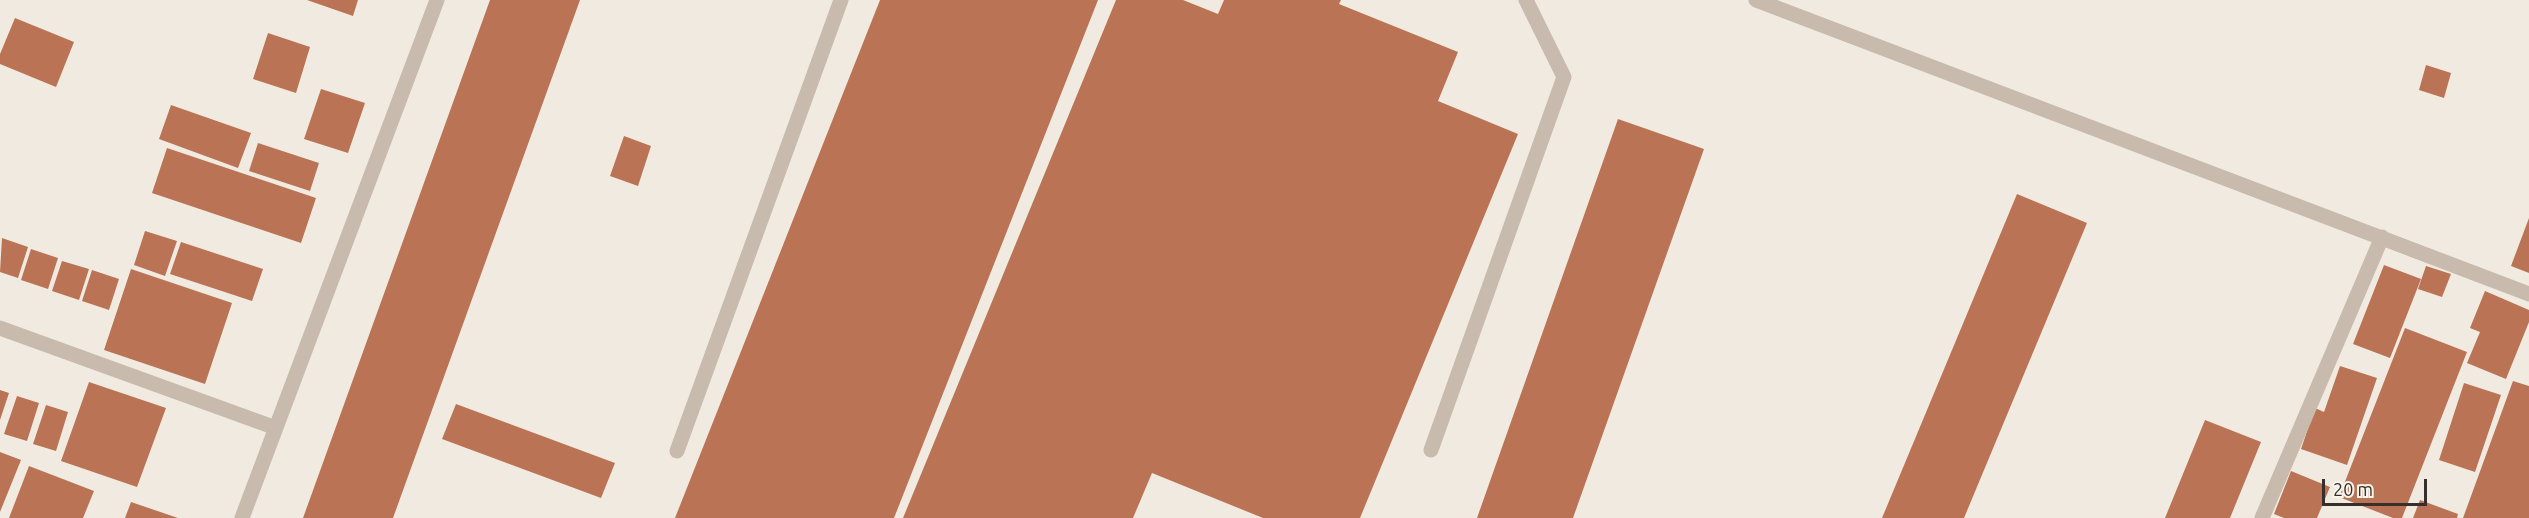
<!DOCTYPE html>
<html>
<head>
<meta charset="utf-8">
<style>
	body { margin:0 }
	#map { position:relative; width:2529px; height:518px; overflow:hidden; background:#f1eae0; font-family:Ubuntu,sans-serif }
	canvas { display:block }
	.scale { position:absolute; left:2322px; top:479px; width:105px; height:27px; box-sizing:border-box; border:3px solid #372f2b; border-top:0; padding-left:8px; font-size:18px; line-height:21px; white-space:nowrap; color:#372f2b; -webkit-text-stroke:4px #f9f4ec; paint-order:stroke }
</style>
</head>
<body>
<div id="map">
<canvas width="2529" height="518"></canvas>
<div class="scale">20 m</div>
</div>
<script>
const ctx = document.querySelector('canvas').getContext('2d');
ctx.lineJoin = 'round';
function fillPath(path, color) {
  ctx.fillStyle = color;
  ctx.fill(path, 'evenodd');
}
function toPath(rows) {
  const path = new Path2D();
  for (const r of rows) {
    path.moveTo(r[0], r[1]);
    for (let i = 2; i < r.length; i += 2) path.lineTo(r[i], r[i + 1]);
  }
  return path;
}
function strokePath(path, color, width, dash) {
  ctx.strokeStyle = color;
  ctx.lineWidth = width;
  ctx.lineCap = dash ? 'butt' : 'round';
  ctx.setLineDash(dash || []);
  ctx.stroke(path);
}
fillPath(toPath([
	[307,0,358,0,353,16],
	[490,0,580,0,393,518,303,518],
	[880,0,1098,0,894,518,675,518],
	[1116,0,1183,0,1218,14,1224,0,1341,0,1339,4,1458,52,1438,101,1518,134,1360,518,1263,518,1152,473,1133,518,903,518],
	[15,18,74,42,56,87,0,64,0,54],
	[268,33,310,47,296,93,253,79],
	[2426,65,2451,73,2444,98,2419,90],
	[321,89,365,103,348,153,304,139],
	[171,105,251,133,238,168,159,139],
	[1618,119,1704,149,1573,518,1477,518],
	[624,136,651,146,638,186,610,176],
	[258,143,319,163,310,191,249,171],
	[167,148,316,198,301,243,152,193],
	[2017,194,2087,223,1964,518,1882,518],
	[2529,218,2529,273,2511,266],
	[145,231,177,241,165,276,134,265],
	[2,238,28,247,18,278,0,272],
	[181,242,263,269,252,301,170,274],
	[31,249,58,258,48,289,21,280],
	[62,261,89,269,79,300,52,291],
	[2384,265,2421,279,2390,358,2353,344],
	[2426,266,2451,274,2442,297,2418,289],
	[131,269,232,303,205,384,104,350],
	[92,270,119,279,109,310,82,301],
	[2485,291,2529,310,2529,322,2506,379,2467,363,2480,332,2470,328],
	[2405,328,2467,352,2402,518,2393,518,2339,497],
	[2340,366,2377,378,2347,465,2301,449,2315,408,2324,412],
	[2513,381,2529,386,2529,518,2463,518],
	[89,382,166,408,137,487,61,461],
	[2464,383,2501,395,2475,472,2439,460],
	[0,390,9,393,0,420],
	[17,396,39,403,27,441,4,434],
	[456,404,615,463,601,498,442,439],
	[46,405,68,412,56,451,33,444],
	[2205,420,2261,442,2230,518,2165,518],
	[0,452,21,460,0,512],
	[29,466,94,491,83,518,9,518],
	[2291,471,2330,487,2317,518,2284,518,2274,514],
	[2420,500,2458,514,2457,518,2413,518],
	[131,502,178,518,125,518]
]), '#ba7455');
strokePath(toPath([
	[1756,0,2529,294],
	[0,328,276,428],
	[1431,450,1564,77,1526,0],
	[677,451,841,0],
	[242,518,437,0],
	[2262,518,2382,237]
]), '#c8bbad', 15);
</script>
</body>
</html>
